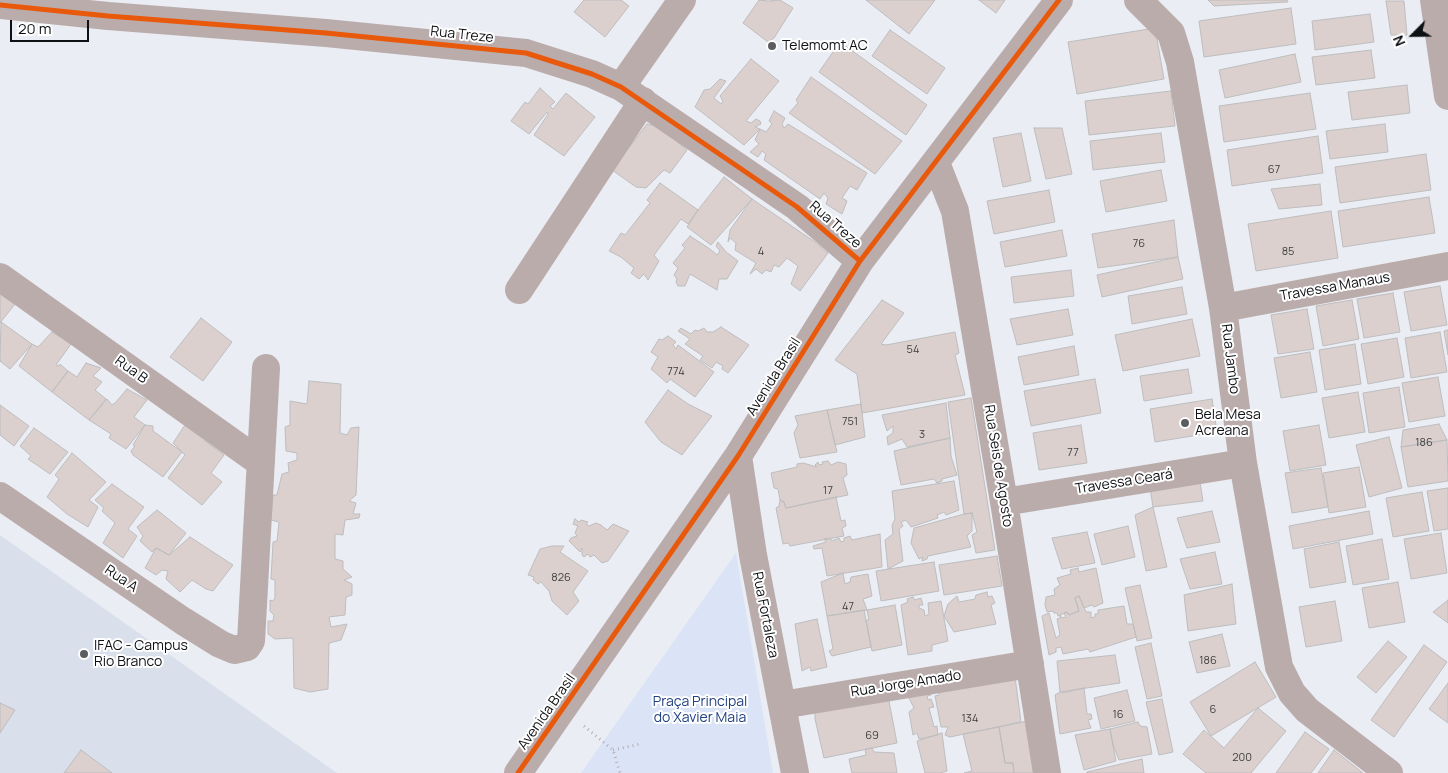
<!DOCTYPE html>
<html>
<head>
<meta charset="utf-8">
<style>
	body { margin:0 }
	#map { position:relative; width:1448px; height:773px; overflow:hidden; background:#eaedf3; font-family:Manrope,sans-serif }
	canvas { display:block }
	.north { position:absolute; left:1388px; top:10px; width:50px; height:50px; -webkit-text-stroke:4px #fff; paint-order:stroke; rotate:247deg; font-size:14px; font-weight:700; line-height:20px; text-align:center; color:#0e1013 }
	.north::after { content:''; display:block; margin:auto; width:18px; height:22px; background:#0e1013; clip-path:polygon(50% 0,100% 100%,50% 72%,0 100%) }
	.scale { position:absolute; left:10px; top:20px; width:79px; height:22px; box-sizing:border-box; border:2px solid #0e1013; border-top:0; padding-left:6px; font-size:15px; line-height:18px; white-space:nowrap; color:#0e1013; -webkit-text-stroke:4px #fff; paint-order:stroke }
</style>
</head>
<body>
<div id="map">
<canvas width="1448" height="773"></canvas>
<div class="north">N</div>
<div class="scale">20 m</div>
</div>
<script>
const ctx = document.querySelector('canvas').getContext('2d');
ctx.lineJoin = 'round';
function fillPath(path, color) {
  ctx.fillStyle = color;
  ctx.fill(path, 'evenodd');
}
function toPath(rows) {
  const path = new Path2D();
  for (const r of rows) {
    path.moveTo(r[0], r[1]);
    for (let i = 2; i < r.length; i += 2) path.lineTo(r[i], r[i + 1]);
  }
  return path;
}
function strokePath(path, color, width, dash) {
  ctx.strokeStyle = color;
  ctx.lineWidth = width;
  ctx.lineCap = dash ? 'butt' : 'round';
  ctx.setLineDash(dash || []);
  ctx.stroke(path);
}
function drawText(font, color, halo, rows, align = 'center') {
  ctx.font = font + ' Manrope,sans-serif';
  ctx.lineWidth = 4;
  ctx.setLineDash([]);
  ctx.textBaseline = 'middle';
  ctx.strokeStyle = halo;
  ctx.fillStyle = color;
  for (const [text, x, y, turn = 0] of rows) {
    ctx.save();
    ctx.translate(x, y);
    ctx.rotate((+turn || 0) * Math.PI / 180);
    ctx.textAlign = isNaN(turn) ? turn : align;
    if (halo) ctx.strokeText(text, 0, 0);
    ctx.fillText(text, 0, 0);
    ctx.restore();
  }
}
fillPath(toPath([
	[0,535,337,773,0,773]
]), '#d9dfeb');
fillPath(toPath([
	[736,553,773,773,581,773]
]), '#dae4f6');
const building = toPath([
	[584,0,621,0,629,6,605,37,574,12,584,0],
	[759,0,768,1,780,0,793,8,774,38,768,42,743,23,759,0],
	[866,0,935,0,909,34,866,0],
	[979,0,1005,0,996,13,979,0],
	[1208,0,1287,0,1288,2,1214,6,1208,0],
	[1386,1,1404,1,1407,35,1391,35,1386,1],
	[1291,8,1296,44,1204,57,1199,21,1291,8],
	[1370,14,1374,42,1315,50,1312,21,1370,14],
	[1155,28,1164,79,1077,94,1068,42,1155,28],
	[890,30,945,68,927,94,872,56,890,30],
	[840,42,927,105,906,135,819,72,840,42],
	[1371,50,1375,78,1316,85,1312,57,1371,50],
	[1295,54,1301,82,1225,98,1219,70,1295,54],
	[751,59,779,81,746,121,751,123,756,119,760,121,761,124,755,127,760,129,744,145,695,107,704,90,710,89,720,79,726,81,714,98,721,104,723,101,720,96,751,59],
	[811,77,902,141,875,174,789,113,798,103,796,100,811,77],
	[1407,85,1410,113,1352,120,1348,92,1407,85],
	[540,88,555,102,550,106,553,109,566,93,595,117,564,156,534,135,548,114,547,112,529,134,511,121,525,102,528,104,540,88],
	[1171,91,1175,126,1089,135,1085,101,1171,91],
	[1310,93,1316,129,1224,142,1219,106,1310,93],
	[774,111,785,118,782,124,784,128,788,124,867,173,857,190,850,186,842,198,847,201,842,214,826,204,828,198,824,193,820,199,764,160,766,154,762,151,758,157,750,152,759,144,755,140,760,129,766,132,772,124,769,121,774,111],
	[647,124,658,126,687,150,670,173,664,170,646,188,636,187,612,170,647,124],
	[1385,124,1388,152,1330,159,1326,131,1385,124],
	[1034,128,1062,128,1072,174,1046,179,1034,128],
	[1021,133,1031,181,1003,187,993,138,1021,133],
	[1161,133,1165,162,1093,170,1090,141,1161,133],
	[1318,136,1323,173,1232,186,1227,150,1318,136],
	[1426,154,1431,190,1340,203,1335,167,1426,154],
	[1161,170,1167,201,1106,212,1100,181,1161,170],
	[724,177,752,199,711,245,687,227,698,210,724,177],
	[660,183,698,210,688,224,681,219,654,255,659,261,648,280,644,274,639,279,631,273,634,268,621,257,609,251,621,233,625,235,650,203,647,200,660,183],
	[1320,184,1322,205,1279,209,1271,189,1320,184],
	[1049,190,1055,222,994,234,987,201,1049,190],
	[1429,197,1435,233,1343,247,1338,211,1429,197],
	[752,199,815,242,828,253,800,291,791,284,798,266,787,258,779,267,774,265,771,272,766,270,762,274,756,269,750,274,756,263,735,250,736,243,730,238,728,242,730,230,752,199],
	[1331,211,1338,258,1256,271,1248,224,1331,211],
	[1174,220,1178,257,1098,268,1092,234,1174,220],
	[1062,230,1067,256,1005,267,1000,242,1062,230],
	[690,236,710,249,717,255,720,251,716,246,718,242,726,252,738,261,727,279,719,279,717,290,690,274,685,286,678,286,676,282,677,279,674,275,678,268,673,263,685,248,682,245,690,236],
	[1178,257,1183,279,1102,297,1097,275,1178,257],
	[1071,270,1074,296,1014,303,1011,277,1071,270],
	[1440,286,1447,325,1411,331,1404,292,1440,286],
	[1182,287,1187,314,1132,324,1128,296,1182,287],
	[1393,293,1400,332,1364,338,1357,299,1393,293],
	[0,294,15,304,0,323,0,294],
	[882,300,904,313,881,344,886,345,955,332,959,353,955,355,965,395,862,413,857,374,835,360,882,300],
	[1352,300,1359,339,1323,346,1316,306,1352,300],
	[1068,309,1073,335,1017,345,1010,319,1068,309],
	[1307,309,1314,349,1278,354,1271,315,1307,309],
	[201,318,232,342,203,381,170,357,201,318],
	[1192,319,1200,356,1123,371,1115,335,1192,319],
	[1,322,32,344,10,369,0,361,1,322],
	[721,327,749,345,728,373,722,369,723,366,716,362,712,368,700,360,703,356,685,344,690,339,678,331,681,328,691,334,695,330,698,331,704,328,707,332,713,332,721,327],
	[1448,330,1448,355,1444,331,1448,330],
	[52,332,71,344,56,365,59,366,60,364,68,371,52,392,19,366,32,344,38,347,52,332],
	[1440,332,1447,372,1411,378,1405,338,1440,332],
	[668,336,676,342,673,345,676,349,678,345,714,372,695,397,670,379,667,383,651,369,658,357,651,352,659,339,662,340,668,336],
	[1397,338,1404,377,1368,384,1361,344,1397,338],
	[1355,344,1361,384,1325,390,1319,350,1355,344],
	[1074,346,1079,375,1024,385,1018,357,1074,346],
	[1310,352,1317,392,1281,398,1274,358,1310,352],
	[86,363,101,368,93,376,102,382,95,390,106,399,89,420,52,392,68,371,77,377,86,363],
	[1188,369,1192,393,1144,401,1140,376,1188,369],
	[1438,377,1445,416,1409,422,1402,383,1438,377],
	[1095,379,1101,413,1031,426,1024,391,1095,379],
	[309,381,341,384,340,433,347,435,351,428,359,427,356,495,349,501,356,503,353,514,360,514,359,518,345,520,343,535,335,534,335,559,343,561,343,569,352,577,344,580,352,584,352,595,346,597,345,615,329,617,331,627,347,624,341,640,329,643,328,689,310,692,294,688,293,638,275,639,268,634,268,621,273,621,274,615,270,611,270,600,273,601,275,598,275,580,271,579,273,542,277,541,279,522,271,520,273,495,277,495,282,474,289,472,288,463,297,460,297,453,286,451,285,427,290,425,290,401,307,404,309,381],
	[1399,387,1405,427,1369,433,1363,393,1399,387],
	[127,389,147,400,134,417,145,425,126,449,109,438,111,434,89,420,107,399,112,405,116,402,127,389],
	[668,390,688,404,712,416,682,455,661,442,645,422,668,390],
	[1358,392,1365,432,1329,438,1322,398,1358,392],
	[971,398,995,550,976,553,972,535,977,532,972,513,964,514,948,402,971,398],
	[1212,399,1217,432,1155,442,1150,409,1212,399],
	[946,403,950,438,907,447,902,439,888,445,887,437,893,433,893,426,887,431,882,415,946,403],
	[861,404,865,437,835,445,827,410,861,404],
	[0,405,29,426,14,446,0,435,0,405],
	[827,410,837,452,800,458,794,433,798,425,795,416,827,410],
	[1439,424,1447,440,1401,447,1403,430,1439,424],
	[145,425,153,426,153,431,182,452,163,477,133,455,131,451,135,446,133,445,145,425],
	[185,425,207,438,204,440,224,455,211,473,222,482,202,505,168,478,185,455,173,443,185,425],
	[1081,425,1087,463,1039,470,1033,433,1081,425],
	[1319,425,1326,465,1290,471,1283,431,1319,425],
	[34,428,68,452,50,474,28,459,31,456,20,446,34,428],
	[1389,437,1402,488,1369,497,1356,445,1389,437],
	[950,438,951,456,957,475,942,479,942,481,937,483,934,479,901,485,894,451,950,438],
	[1447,440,1448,481,1408,487,1401,447,1447,440],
	[72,453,106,482,89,500,98,507,88,527,67,514,47,497,59,479,55,475,72,453],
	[828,461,831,465,838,462,846,464,847,475,843,478,848,495,786,508,784,502,780,500,778,489,774,488,771,473,797,467,797,464,803,463,817,467,815,465,818,462,819,465,823,464,822,462,828,461],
	[1359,467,1366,507,1329,513,1323,473,1359,467],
	[1321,468,1328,507,1292,513,1285,473,1321,468],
	[954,481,959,510,946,515,944,512,937,515,938,518,911,527,906,520,901,522,903,526,899,529,903,561,888,569,885,540,893,534,892,525,895,519,892,491,954,481],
	[1200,482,1203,501,1153,507,1150,488,1200,482],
	[112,484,144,507,128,529,137,536,123,558,103,543,115,523,102,511,104,508,95,500,112,484],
	[1448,488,1448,529,1434,531,1427,491,1448,488],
	[1422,492,1429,531,1393,537,1386,498,1422,492],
	[836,497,841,521,845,520,846,526,842,528,844,536,790,546,788,543,783,544,776,508,779,506,780,500,784,502,786,508,836,497],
	[1153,507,1167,567,1146,571,1135,515,1153,507],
	[157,510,186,533,169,555,156,548,152,552,140,541,143,536,137,527,157,510],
	[1212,511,1220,542,1187,548,1177,518,1212,511],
	[1369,511,1373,534,1293,549,1289,526,1369,511],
	[972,513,972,531,967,536,971,547,928,556,927,559,922,561,923,557,919,559,911,543,914,528,964,514,972,513],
	[575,519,579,522,581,520,588,522,586,524,589,526,596,523,601,525,607,530,613,524,629,531,608,561,602,563,594,555,590,557,588,554,584,557,582,555,582,548,580,552,569,541,571,538,577,536,575,533,578,526,573,524,575,519],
	[1128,526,1135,557,1102,565,1094,534,1128,526],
	[1087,532,1095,563,1062,569,1052,538,1087,532],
	[1441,533,1447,573,1411,579,1404,539,1441,533],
	[880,534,882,567,827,576,822,548,814,549,813,546,826,542,824,539,830,538,832,541,839,538,841,542,844,541,844,538,850,536,852,540,880,534],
	[190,537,233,565,213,591,206,589,192,580,180,592,166,579,168,571,162,570,156,575,145,568,156,548,169,555,190,537],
	[1382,539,1389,579,1353,585,1346,546,1382,539],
	[1339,542,1346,582,1310,588,1304,549,1339,542],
	[552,546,564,546,560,552,588,571,573,592,579,601,567,615,552,601,549,591,541,582,538,584,533,580,534,577,528,575,540,549,552,546],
	[1215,552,1222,584,1190,589,1180,559,1215,552],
	[997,556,1002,586,944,595,939,565,997,556],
	[934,562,939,591,881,601,876,571,934,562],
	[1078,568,1079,572,1096,568,1103,603,1094,607,1092,605,1084,608,1079,596,1075,598,1079,611,1069,615,1067,612,1058,616,1057,613,1054,613,1053,611,1047,612,1045,605,1046,597,1055,595,1054,589,1060,585,1057,578,1071,574,1070,570,1078,568],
	[843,573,845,584,850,582,851,577,868,574,872,596,863,599,867,610,827,616,821,582,843,573],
	[1398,582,1405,622,1369,628,1362,588,1398,582],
	[1232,584,1236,624,1188,631,1184,595,1232,584],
	[1140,585,1152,638,1137,641,1125,588,1140,585],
	[987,592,988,597,992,596,995,603,991,605,996,624,954,632,944,616,948,604,957,596,959,602,975,599,976,595,987,592],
	[1079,596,1086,612,1091,612,1091,618,1095,617,1095,614,1098,614,1098,610,1124,606,1127,624,1133,624,1136,637,1090,652,1088,649,1063,654,1061,647,1056,648,1056,652,1049,655,1042,616,1049,613,1056,638,1060,635,1057,619,1060,618,1060,615,1062,618,1066,617,1064,613,1067,612,1069,615,1079,611,1075,598,1079,596],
	[913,597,915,600,921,598,923,605,919,605,919,608,924,610,925,616,929,614,928,603,941,601,948,641,932,645,932,651,908,655,901,605,908,602,907,599,913,597],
	[1448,600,1448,623,1433,612,1448,600],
	[1335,601,1342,641,1306,647,1299,607,1335,601],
	[895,605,902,645,872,651,866,620,869,620,867,610,895,605],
	[864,610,871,647,832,656,829,651,833,649,827,616,864,610],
	[817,619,827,667,811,671,810,667,802,671,795,624,817,619],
	[1222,634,1230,666,1197,673,1189,642,1222,634],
	[1388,641,1407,657,1376,693,1357,677,1388,641],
	[1151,643,1162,696,1147,699,1135,647,1151,643],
	[1424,645,1447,662,1394,737,1371,720,1424,645],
	[1115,655,1120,683,1060,692,1057,661,1115,655],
	[1255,662,1276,697,1211,736,1190,702,1255,662],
	[1015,677,1021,722,950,737,945,735,948,727,941,727,935,696,939,695,938,690,1015,677],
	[1448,683,1448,723,1429,709,1448,683],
	[1084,688,1087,714,1091,714,1092,719,1088,720,1091,728,1060,734,1055,695,1060,692,1062,693,1084,688],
	[1127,690,1135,721,1101,729,1094,698,1127,690],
	[930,692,931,695,927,696,928,700,931,699,934,707,929,708,934,727,937,726,938,735,919,739,917,733,913,735,909,712,914,708,909,698,930,692],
	[888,696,897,743,824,758,815,719,815,711,888,696],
	[1162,699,1173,752,1159,755,1146,702,1162,699],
	[0,703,15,710,0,733,0,703],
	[1258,708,1286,731,1251,773,1206,773,1183,754,1204,730,1224,748,1258,708],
	[1027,721,1036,773,1014,773,1013,763,1005,763,999,727,1027,721],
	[1138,722,1140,726,1147,727,1152,754,1119,760,1113,745,1110,729,1138,722],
	[999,727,1005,763,1013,763,1014,773,964,773,972,771,963,734,999,727],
	[1110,729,1116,761,1084,770,1075,735,1110,729],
	[1305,732,1329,749,1311,773,1276,773,1305,732],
	[942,733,947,771,940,773,925,773,917,741,942,733],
	[872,748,874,752,894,753,897,773,852,773,849,759,866,755,865,749,872,748],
	[81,750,112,773,64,773,81,750],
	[1334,750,1363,773,1318,773,1334,750],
	[1142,759,1144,773,1087,773,1087,772,1142,759]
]);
fillPath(building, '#dbd0cd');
strokePath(building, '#bdbdbf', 1);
strokePath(toPath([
	[584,726,613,750,620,773],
	[613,750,640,744]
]), '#b5adae', 3, [1, 4]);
strokePath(toPath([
	[1138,0,1171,33,1180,62,1223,308,1243,463,1279,667,1292,693,1307,710,1389,773],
	[1434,0,1448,96],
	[0,5,108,16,326,33,526,53,592,74,621,87,797,207,860,261],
	[621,87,682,0],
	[936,163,955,211,1004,502,1047,773],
	[0,277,261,463],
	[519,290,643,101],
	[1223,308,1448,266],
	[738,456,753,555,795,773],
	[0,496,183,621,220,644,234,650,247,647,251,641,266,368],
	[1004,502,1243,463],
	[782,705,1030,664],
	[518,773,738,456,860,261,1059,0]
]), '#bbacac', 28);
strokePath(toPath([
	[0,5,108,16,326,33,526,53,592,74,621,87,797,207,860,261],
	[518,773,738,456,860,261,1059,0]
]), '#e8590c', 5);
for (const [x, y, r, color] of [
	[772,46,5,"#5b5d61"],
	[1185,423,5,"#5b5d61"],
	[84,654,5,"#5b5d61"]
]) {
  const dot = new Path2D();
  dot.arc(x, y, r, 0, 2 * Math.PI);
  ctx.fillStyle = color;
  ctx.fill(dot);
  strokePath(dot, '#fff', 2);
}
drawText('11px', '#414042', null, [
	["67",1274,170],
	["76",1139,244],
	["4",761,252],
	["85",1288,252],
	["54",913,350],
	["774",676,372],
	["751",850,422],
	["3",922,435],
	["186",1424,443],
	["77",1073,453],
	["17",828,491],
	["826",561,578],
	["47",848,607],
	["186",1208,661],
	["6",1213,710],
	["16",1118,715],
	["134",970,719],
	["69",872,736],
	["200",1242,758]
]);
drawText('14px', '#0e1013', '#fff', [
	["Rua Treze",462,35,6],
	["Rua Treze",835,225,41],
	["Travessa Manaus",1335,287,-10],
	["Rua Jambo",1230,359,83],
	["Rua B",131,370,36],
	["Avenida Brasil",774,377,-58],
	["Rua Seis de Agosto",998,466,81],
	["Travessa Ceará",1124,482,-9],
	["Rua A",121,579,34],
	["Rua Fortaleza",765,615,79],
	["Rua Jorge Amado",906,684,-9],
	["Avenida Brasil",547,712,-55]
]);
drawText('14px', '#0e1013', '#fff', [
	["Telemomt AC",782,46],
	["Bela Mesa",1195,415],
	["Acreana",1195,431],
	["IFAC - Campus",94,646],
	["Rio Branco",94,662]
], 'left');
drawText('14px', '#224182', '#fff', [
	["Praça Principal",700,702],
	["do Xavier Maia",700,718]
]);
</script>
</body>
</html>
